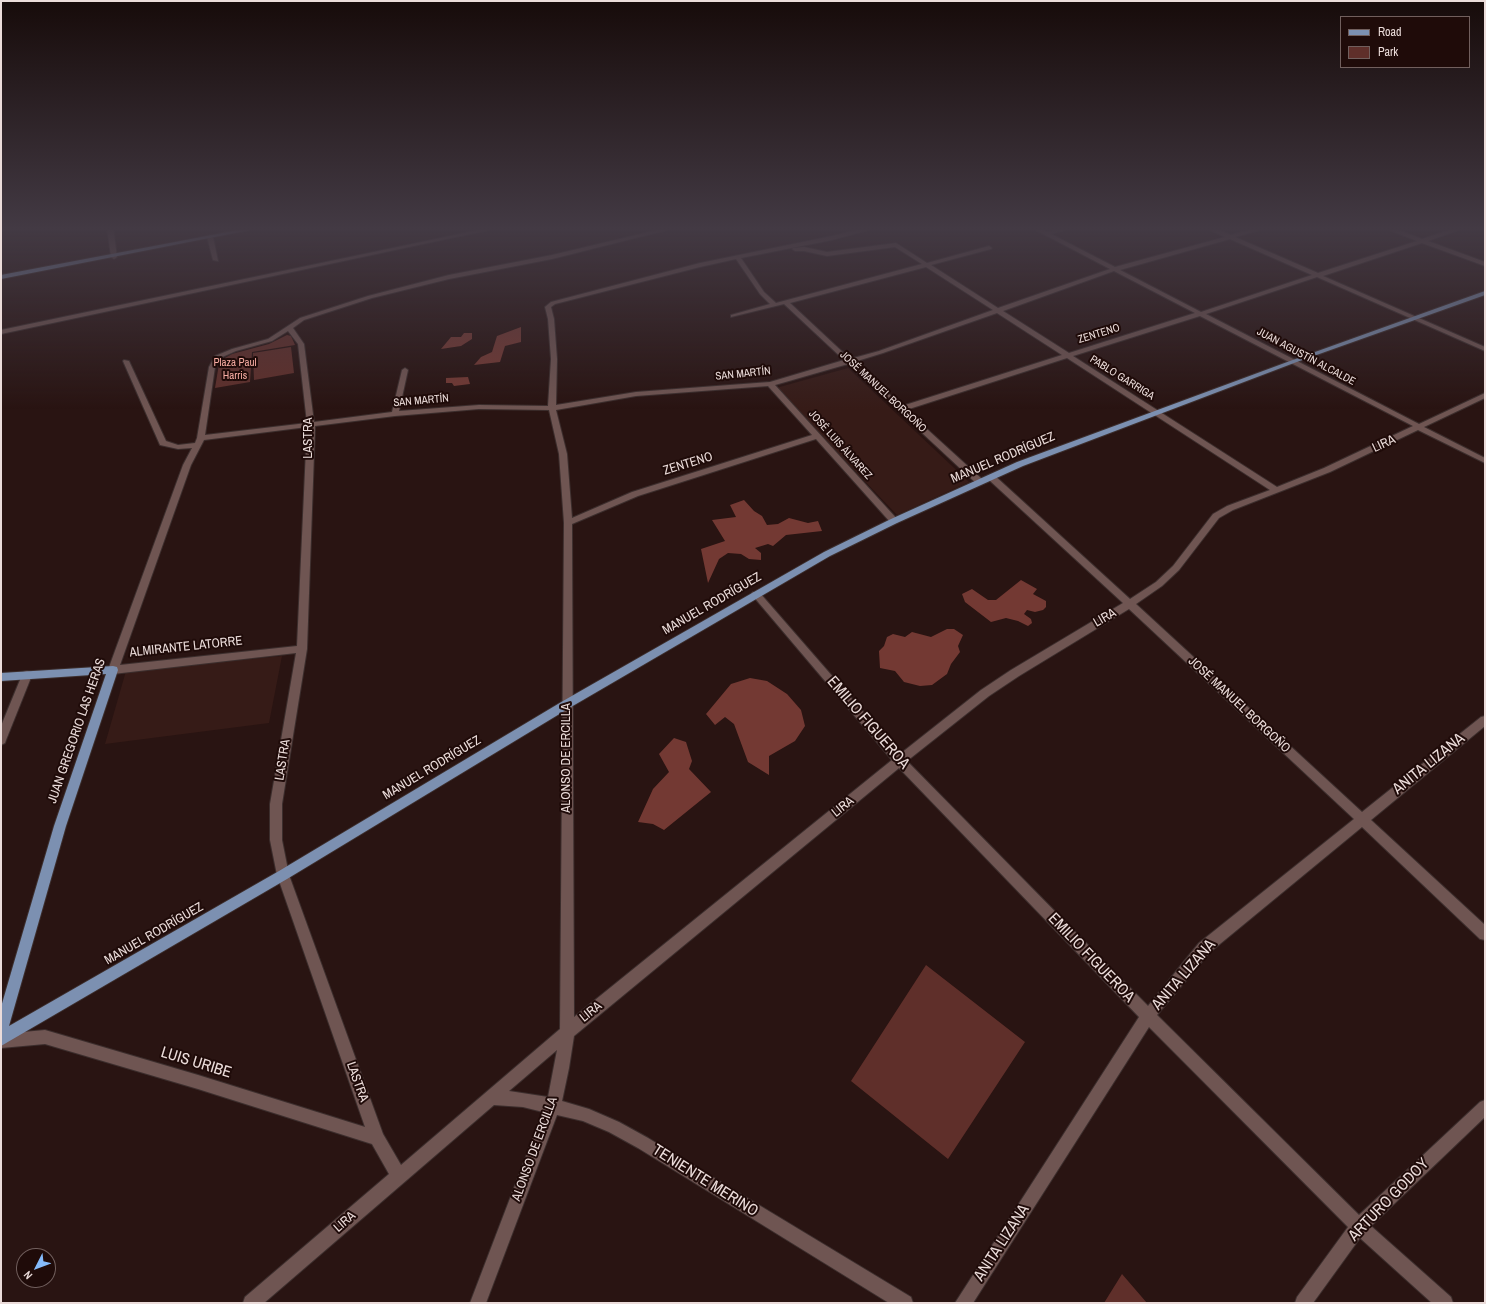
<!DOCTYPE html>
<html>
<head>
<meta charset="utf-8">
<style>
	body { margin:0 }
	#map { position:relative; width:1486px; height:1304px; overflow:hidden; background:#291412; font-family:"Archivo Narrow",sans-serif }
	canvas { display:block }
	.frame { position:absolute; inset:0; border:2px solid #ebdcda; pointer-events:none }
	.legend { position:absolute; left:1340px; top:16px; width:130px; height:52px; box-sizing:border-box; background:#1f0b09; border:1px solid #715f5d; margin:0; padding:5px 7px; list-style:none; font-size:12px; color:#ebdcda }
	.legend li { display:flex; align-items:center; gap:8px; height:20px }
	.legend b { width:20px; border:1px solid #715f5d }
	.north { position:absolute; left:16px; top:1248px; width:40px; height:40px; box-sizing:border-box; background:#1f0b09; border:1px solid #715f5d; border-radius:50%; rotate:228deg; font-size:11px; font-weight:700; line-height:16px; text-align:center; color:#ebdcda }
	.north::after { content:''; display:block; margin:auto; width:14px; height:18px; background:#85bbfb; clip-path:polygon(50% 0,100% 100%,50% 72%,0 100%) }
</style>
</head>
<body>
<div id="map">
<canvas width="1486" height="1304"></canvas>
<div class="frame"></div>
<ul class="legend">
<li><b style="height:5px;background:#7c90b1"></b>Road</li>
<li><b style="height:11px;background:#5f2f2a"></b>Park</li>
</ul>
<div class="north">N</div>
</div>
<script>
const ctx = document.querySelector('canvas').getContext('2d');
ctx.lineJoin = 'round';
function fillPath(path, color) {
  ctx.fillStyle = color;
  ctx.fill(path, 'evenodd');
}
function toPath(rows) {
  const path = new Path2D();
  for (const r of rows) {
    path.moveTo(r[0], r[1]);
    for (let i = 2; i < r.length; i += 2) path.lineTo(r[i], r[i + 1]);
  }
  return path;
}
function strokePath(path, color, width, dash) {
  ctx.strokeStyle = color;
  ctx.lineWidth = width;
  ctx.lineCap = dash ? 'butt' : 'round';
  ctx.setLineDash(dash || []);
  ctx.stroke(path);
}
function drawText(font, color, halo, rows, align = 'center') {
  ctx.font = font + ' "Archivo Narrow",sans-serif';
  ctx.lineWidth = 4;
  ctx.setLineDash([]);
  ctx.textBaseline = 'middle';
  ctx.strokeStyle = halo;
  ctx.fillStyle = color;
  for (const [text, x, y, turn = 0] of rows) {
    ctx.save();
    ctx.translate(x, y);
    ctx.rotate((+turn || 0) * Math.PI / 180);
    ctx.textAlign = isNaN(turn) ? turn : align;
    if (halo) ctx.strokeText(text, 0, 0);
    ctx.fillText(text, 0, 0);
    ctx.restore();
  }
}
fillPath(toPath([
	[848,368,969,482,897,515,776,388],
	[282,656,269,723,105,744,126,671]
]), '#361b17');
fillPath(toPath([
	[287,335,291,336,295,345,252,352,250,382,215,388,219,364,223,359,232,354,269,344],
	[291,347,294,373,254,380,253,353],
	[926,965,1025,1042,948,1159,851,1081],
	[1122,1274,1147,1303,1104,1303]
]), '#5f2f2a');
fillPath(toPath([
	[521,327,521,342,505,346,500,362,474,365,481,357,492,352,497,336],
	[464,333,472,333,472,339,461,346,441,349,451,337,461,337],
	[468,377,470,384,454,386,452,383,446,383,446,378],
	[744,500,754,511,762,516,767,525,778,524,789,518,808,523,818,521,822,531,786,535,773,546,768,544,755,548,761,553,761,560,749,559,741,554,728,553,719,559,708,583,701,549,725,541,712,520,736,517,730,505],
	[1021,580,1037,589,1033,594,1046,601,1046,607,1043,610,1035,612,1027,610,1024,614,1031,619,1032,623,1028,626,1018,621,1006,618,991,622,965,602,962,594,972,589,988,600,996,600],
	[947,629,954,629,963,635,958,646,960,652,951,664,947,674,932,685,920,686,904,682,895,671,880,668,879,651,884,646,887,637,893,634,905,637,912,632,931,637],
	[750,678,767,681,787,694,801,710,805,726,795,741,769,756,769,775,748,762,734,724,725,717,715,725,706,714,731,684],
	[674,738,686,742,692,761,689,769,711,792,664,830,653,824,638,822,653,789,669,772,659,754]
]), '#733933');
const minor = toPath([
	[107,227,113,227,117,257,114,259,111,257,107,227],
	[493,227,503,227,1,334,1,330,493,227],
	[670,227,679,227,552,259,449,279,372,298,304,320,293,328,304,344,314,422,392,412,402,370,405,368,408,370,399,411,479,405,548,406,551,359,548,319,545,307,551,302,700,263,832,236,870,227,879,227,832,240,741,258,764,292,776,303,922,264,895,247,827,256,804,251,795,251,792,249,793,248,804,247,827,252,896,243,927,263,989,246,992,248,991,249,931,265,998,308,1110,269,1030,227,1037,227,1047,232,1065,227,1074,227,1051,234,1115,267,1225,237,1204,227,1211,227,1231,235,1261,227,1270,227,1235,237,1318,273,1417,241,1382,227,1390,227,1422,239,1459,227,1467,227,1428,241,1485,262,1485,266,1422,243,1323,276,1485,347,1485,351,1317,277,1206,314,1419,424,1485,393,1485,398,1424,427,1485,458,1485,463,1418,430,1330,472,1233,510,1219,518,1179,570,1162,586,1136,604,1362,812,1481,717,1485,716,1485,726,1371,820,1485,925,1485,940,1480,939,1362,827,1209,953,1157,1015,1359,1215,1480,1102,1485,1100,1485,1117,1371,1226,1451,1297,1453,1303,1432,1303,1360,1238,1313,1303,1295,1303,1297,1297,1348,1227,1149,1027,973,1303,955,1303,1139,1017,899,768,574,1036,569,1068,562,1101,589,1109,619,1122,648,1138,911,1297,913,1303,889,1303,638,1148,609,1132,583,1121,557,1115,486,1303,470,1303,543,1112,523,1107,494,1105,264,1303,243,1303,245,1297,389,1174,372,1144,198,1089,45,1044,1,1048,1,1034,45,1030,198,1075,365,1127,277,875,270,840,270,804,296,653,113,674,109,673,108,670,183,465,192,448,178,449,160,445,123,361,124,360,129,361,166,441,178,445,195,443,197,438,209,367,215,356,232,349,268,339,300,318,368,296,449,275,552,255,670,227],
	[1230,239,1312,275,1201,312,1120,270,1230,239],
	[736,259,760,294,770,304,731,315,731,317,784,304,844,360,770,382,636,392,556,405,557,359,554,319,551,307,555,304,700,267,736,259],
	[926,267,993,310,879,351,850,359,790,303,926,267],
	[1114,271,1195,313,1069,353,1003,311,1114,271],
	[997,313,1062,355,902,406,854,362,883,353,997,313],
	[1200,316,1413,426,1324,468,1277,487,1073,356,1200,316],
	[288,331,298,344,307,423,205,435,215,367,220,358,236,351,272,341,288,331],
	[1067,358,1270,490,1227,506,1213,514,1173,566,1156,582,1130,599,994,475,988,475,988,479,1123,603,1011,670,981,690,900,754,759,592,753,592,751,594,753,596,892,760,574,1017,572,524,638,496,816,439,891,523,897,523,898,521,897,519,775,385,848,364,977,484,980,485,984,482,983,480,906,410,1067,358],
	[768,386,812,435,632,492,572,518,567,454,556,410,636,396,768,386],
	[479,409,549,410,559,454,564,523,560,1029,401,1165,383,1134,289,875,282,840,282,804,307,649,315,426,395,416,479,409],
	[307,427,297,646,120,665,191,465,204,440,307,427],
	[1129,609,1354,819,1199,943,1148,1006,907,761,989,696,1019,676,1129,609],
	[557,1050,548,1097,509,1091,557,1050],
	[210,235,213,237,218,261,213,260,207,237,210,235],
	[27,671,31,672,32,675,6,740,5,743,1,745,1,726,22,675,23,672,27,671]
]);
const major = toPath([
	[1,227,15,227,1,231,1,227],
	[254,227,265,227,1,279,1,275,254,227],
	[1485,291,1485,295,1294,363,1023,466,897,523,830,556,571,707,287,879,1,1046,1,1007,54,826,106,674,1,681,1,673,113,666,117,667,118,670,66,826,9,1026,279,871,563,701,824,552,891,519,1017,462,1290,361,1485,291]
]);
strokePath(minor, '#3c2e2d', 2);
strokePath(major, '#3c2e2d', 2);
fillPath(minor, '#6f5552');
fillPath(major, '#7c90b1');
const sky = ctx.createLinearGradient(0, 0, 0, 409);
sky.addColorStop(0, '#170b0a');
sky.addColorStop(0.56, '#433a44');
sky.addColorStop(1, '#433a4400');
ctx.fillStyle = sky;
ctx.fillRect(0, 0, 1486, 409);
drawText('11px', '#ebdcda', '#1f0b09', [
	["ZENTENO",1099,334,-17],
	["JUAN AGUSTÍN ALCALDE",1306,357,28],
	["SAN MARTÍN",743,374,-6],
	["PABLO GARRIGA",1122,378,32],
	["JOSÉ MANUEL BORGOÑO",883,392,43],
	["SAN MARTÍN",421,401,-5],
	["JOSÉ LUIS ÁLVAREZ",840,445,48]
]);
drawText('11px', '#f7aca2', '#1f0b09', [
	["Plaza Paul",235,363],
	["Harris",235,376]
]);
drawText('13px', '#ebdcda', '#1f0b09', [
	["LASTRA",309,438,-90],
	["LIRA",1384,444,-25],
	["MANUEL RODRÍGUEZ",1003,458,-23],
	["ZENTENO",688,464,-17],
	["MANUEL RODRÍGUEZ",712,604,-30],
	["LIRA",1105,618,-30],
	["ALMIRANTE LATORRE",186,647,-6],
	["JOSÉ MANUEL BORGOÑO",1239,705,43],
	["JUAN GREGORIO LAS HERAS",77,731,-71],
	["ALONSO DE ERCILLA",567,758,-90],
	["LASTRA",283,760,-81],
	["MANUEL RODRÍGUEZ",432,768,-31],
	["LIRA",843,807,-39],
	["MANUEL RODRÍGUEZ",154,934,-30],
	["LIRA",591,1012,-39],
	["LASTRA",357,1082,70],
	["ALONSO DE ERCILLA",535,1149,-70],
	["LIRA",345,1222,-41]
]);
drawText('16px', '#ebdcda', '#1f0b09', [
	["EMILIO FIGUEROA",868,723,49],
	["ANITA LIZANA",1429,764,-39],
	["EMILIO FIGUEROA",1091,958,46],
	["ANITA LIZANA",1184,975,-49],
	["LUIS URIBE",196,1063,17],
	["TENIENTE MERINO",705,1181,32],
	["ARTURO GODOY",1389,1200,-46],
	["ANITA LIZANA",1002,1243,-57]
]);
</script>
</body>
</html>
